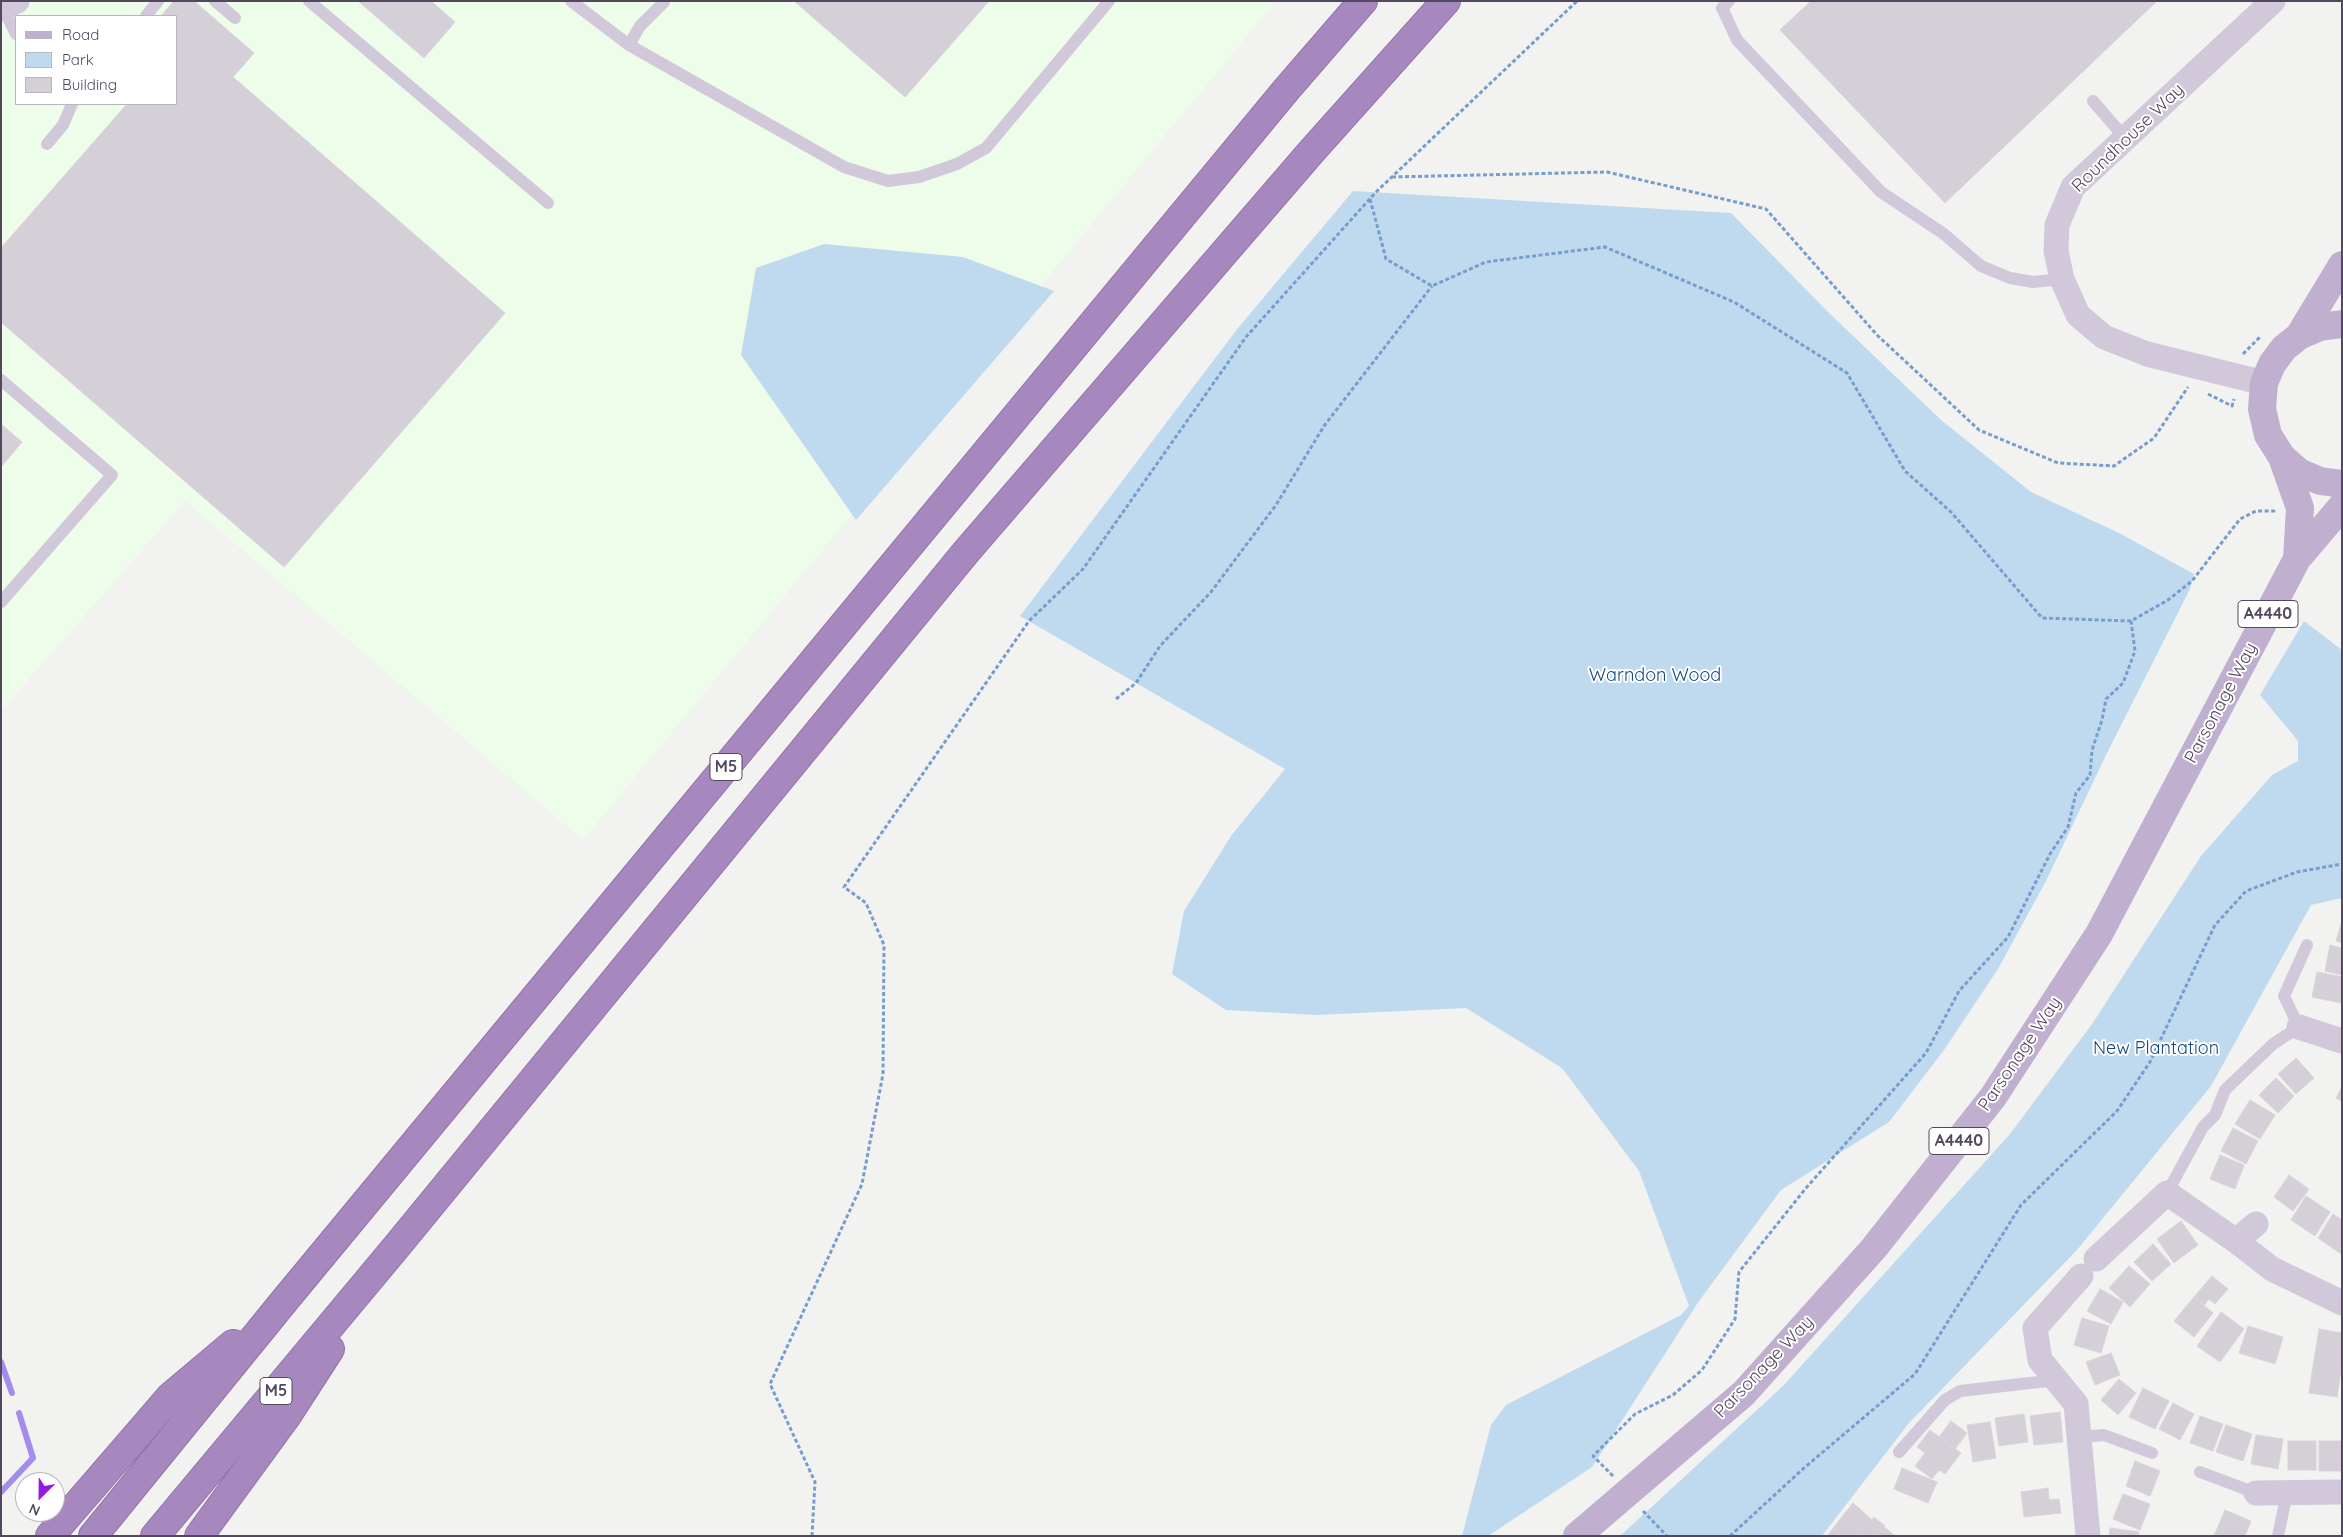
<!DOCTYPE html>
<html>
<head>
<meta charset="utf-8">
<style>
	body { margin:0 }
	#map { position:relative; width:2343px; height:1537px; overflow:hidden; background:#f2f2f0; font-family:Quicksand,sans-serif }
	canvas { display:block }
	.frame { position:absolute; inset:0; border:2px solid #53485d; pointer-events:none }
	.legend { position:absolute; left:15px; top:15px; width:162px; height:90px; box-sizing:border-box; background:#fff; border:1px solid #bab6be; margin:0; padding:6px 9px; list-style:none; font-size:15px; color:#53485d }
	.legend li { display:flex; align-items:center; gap:10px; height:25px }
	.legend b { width:25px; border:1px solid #bab6be }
	.north { position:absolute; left:15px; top:1472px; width:50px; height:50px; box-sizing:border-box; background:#fff; border:1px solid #bab6be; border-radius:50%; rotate:203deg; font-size:14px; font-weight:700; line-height:20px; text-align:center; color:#53485d }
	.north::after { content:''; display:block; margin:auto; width:18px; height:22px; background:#941ae2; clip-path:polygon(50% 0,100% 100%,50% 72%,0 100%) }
</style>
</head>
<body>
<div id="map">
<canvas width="2343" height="1537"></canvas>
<div class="frame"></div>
<ul class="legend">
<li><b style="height:6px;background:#c0afce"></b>Road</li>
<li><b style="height:14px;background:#bfdaef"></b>Park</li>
<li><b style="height:14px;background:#d5cfd7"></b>Building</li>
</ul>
<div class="north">N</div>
</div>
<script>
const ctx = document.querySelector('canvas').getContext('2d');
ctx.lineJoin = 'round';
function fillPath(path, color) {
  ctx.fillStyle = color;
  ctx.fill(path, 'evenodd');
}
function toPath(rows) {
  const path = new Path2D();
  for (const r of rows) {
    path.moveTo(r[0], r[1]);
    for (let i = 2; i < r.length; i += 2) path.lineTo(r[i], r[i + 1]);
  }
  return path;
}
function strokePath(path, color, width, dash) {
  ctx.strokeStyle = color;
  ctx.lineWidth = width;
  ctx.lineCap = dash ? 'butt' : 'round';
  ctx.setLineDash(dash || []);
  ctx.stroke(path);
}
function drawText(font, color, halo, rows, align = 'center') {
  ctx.font = font + ' Quicksand,sans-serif';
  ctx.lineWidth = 4;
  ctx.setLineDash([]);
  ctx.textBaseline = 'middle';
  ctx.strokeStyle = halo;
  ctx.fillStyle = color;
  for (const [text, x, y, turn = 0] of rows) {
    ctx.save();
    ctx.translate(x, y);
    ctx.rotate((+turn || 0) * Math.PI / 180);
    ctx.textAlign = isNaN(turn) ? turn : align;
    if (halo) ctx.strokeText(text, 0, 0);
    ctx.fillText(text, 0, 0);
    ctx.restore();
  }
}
fillPath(toPath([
	[1,1,1276,1,583,840,185,501,1,711],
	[16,16,176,16,176,104,16,104]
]), '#eefcea');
fillPath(toPath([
	[1353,191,1731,213,1827,311,1941,420,2031,492,2119,533,2194,574,2190,589,2107,753,2046,881,1998,969,1944,1050,1889,1122,1781,1190,1699,1301,1592,1467,1488,1536,1462,1536,1491,1425,1506,1405,1681,1315,1689,1306,1639,1171,1562,1068,1466,1008,1317,1015,1226,1010,1172,974,1184,911,1231,836,1285,769,1020,616,1238,328],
	[824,244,963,257,1054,291,856,520,741,355,756,268],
	[2304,621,2342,650,2342,898,2311,905,2211,1086,2077,1250,1909,1423,1822,1536,1620,1536,1783,1386,2010,1134,2092,1024,2201,856,2272,775,2298,761,2298,741,2260,695]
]), '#bfdaef');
strokePath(toPath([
	[1,1362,12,1393],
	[1,1492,33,1458,19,1413]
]), '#a58cec', 6);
const building = toPath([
	[174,1,194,1,254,53,233,77,505,313,284,567,1,322,1,248,127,104,176,104,176,16,161,16,174,1],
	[358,1,431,1,455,22,424,58,358,1],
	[794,1,989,1,905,97,794,1],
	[1811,1,2157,1,1945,203,1780,30,1811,1],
	[1,424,22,442,1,467,1,424],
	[2342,921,2342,943,2336,941,2342,921],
	[2330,945,2342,948,2342,975,2325,971,2330,945],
	[2317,972,2342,977,2341,1003,2312,997,2317,972],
	[2296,1058,2314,1078,2296,1094,2278,1074,2296,1058],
	[2276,1078,2294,1096,2278,1113,2259,1095,2276,1078],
	[2342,1087,2342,1101,2336,1098,2342,1087],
	[2250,1100,2275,1115,2260,1139,2235,1124,2250,1100],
	[2233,1128,2258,1141,2246,1164,2221,1151,2233,1128],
	[2220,1155,2244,1165,2235,1189,2210,1179,2220,1155],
	[2289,1175,2309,1189,2293,1211,2274,1197,2289,1175],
	[2306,1196,2330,1212,2315,1236,2291,1220,2306,1196],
	[2333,1214,2342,1220,2341,1254,2318,1238,2333,1214],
	[2181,1221,2198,1245,2174,1263,2157,1239,2181,1221],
	[2153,1244,2171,1264,2152,1281,2134,1262,2153,1244],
	[2129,1266,2150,1284,2130,1307,2109,1288,2129,1266],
	[2212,1276,2228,1289,2215,1304,2209,1299,2204,1305,2194,1297,2212,1276],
	[2100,1289,2123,1302,2111,1324,2087,1311,2100,1289],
	[2194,1297,2213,1313,2194,1337,2174,1321,2194,1297],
	[2221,1312,2244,1329,2220,1362,2197,1346,2221,1312],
	[2082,1318,2109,1326,2101,1353,2074,1345,2082,1318],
	[2248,1326,2283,1337,2275,1364,2239,1353,2248,1326],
	[2319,1329,2342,1333,2342,1364,2314,1360,2319,1329],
	[2111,1353,2120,1375,2095,1385,2086,1362,2111,1353],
	[2314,1360,2342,1364,2337,1397,2309,1393,2314,1360],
	[2119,1379,2136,1393,2118,1415,2101,1400,2119,1379],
	[2143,1388,2169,1401,2155,1429,2129,1417,2143,1388],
	[2173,1403,2194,1414,2180,1440,2159,1429,2173,1403],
	[2060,1412,2063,1442,2034,1445,2030,1416,2060,1412],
	[2024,1414,2028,1442,1999,1446,1995,1418,2024,1414],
	[2200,1416,2223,1424,2213,1451,2190,1443,2200,1416],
	[1951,1421,1967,1433,1955,1449,1939,1437,1951,1421],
	[1990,1422,1996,1458,1973,1462,1967,1425,1990,1422],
	[2226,1425,2252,1434,2243,1461,2216,1452,2226,1425],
	[1930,1430,1961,1453,1945,1474,1939,1470,1932,1479,1915,1466,1925,1453,1917,1447,1930,1430],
	[2256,1435,2283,1439,2278,1469,2251,1464,2256,1435],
	[2288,1441,2316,1441,2316,1470,2288,1470,2288,1441],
	[2319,1441,2342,1441,2342,1471,2319,1471,2319,1441],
	[2135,1461,2160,1471,2150,1496,2126,1486,2135,1461],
	[1902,1468,1937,1482,1928,1503,1894,1489,1902,1468],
	[2048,1488,2049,1500,2059,1499,2061,1513,2024,1517,2021,1492,2048,1488],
	[2123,1494,2150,1504,2140,1530,2113,1519,2123,1494],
	[1853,1503,1872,1520,1874,1517,1885,1526,1876,1536,1865,1536,1863,1534,1861,1536,1827,1536,1853,1503],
	[2225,1510,2251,1521,2245,1536,2214,1536,2225,1510],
	[1884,1527,1895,1536,1876,1536,1884,1527],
	[2110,1528,2139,1532,2138,1536,2109,1536,2110,1528]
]);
fillPath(building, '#d5cfd7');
strokePath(building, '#d9d4db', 1);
const motorway = toPath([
	[50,1536,170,1397,233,1344],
	[93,1536,285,1300,931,519,1286,90,1363,1],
	[155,1536,397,1246,966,552,1311,152,1446,1],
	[199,1536,286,1417,330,1349]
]);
strokePath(motorway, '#9273aa', 30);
strokePath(toPath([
	[1392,177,1607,172,1766,209,1877,335,1979,430,2058,463,2114,466,2154,438,2188,387],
	[1370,199,1386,259,1432,286,1486,262,1605,247,1734,302,1847,373,1905,471,1951,512,2042,618,2131,621,2168,600,2192,581,2240,519,2256,511,2276,511],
	[2243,354,2261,336],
	[2208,394,2232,406,2234,399],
	[1116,699,1136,683,1160,646,1211,592,1276,505,1324,426,1432,286],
	[1613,1476,1593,1456,1635,1414,1673,1395,1702,1370,1735,1319,1739,1272,1806,1188,1926,1053,1959,991,2008,937,2050,854,2068,827,2076,793,2090,775,2092,750,2102,720,2106,699,2123,683,2135,651,2131,621],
	[1643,1511,1667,1536],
	[812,1536,815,1482,770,1384,862,1184,883,1074,884,945,866,903,844,887,1029,621,1083,569,1246,337,1375,193,1577,1],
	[1730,1536,1804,1468,1915,1374,2021,1205,2117,1111,2150,1062,2215,925,2246,891,2297,872,2342,864]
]), '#779dcd', 3, [4, 2.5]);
strokePath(toPath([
	[215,1,235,18],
	[309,1,548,203],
	[571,1,629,45,844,167,888,181,919,177,957,164,986,148,1109,1],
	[1729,1,1722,8,1737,40,1881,192,1944,234,1981,266,2010,278,2033,282,2062,279],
	[3,8,16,34],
	[146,16,158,1],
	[629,45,640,26,664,2],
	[2093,101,2125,138],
	[47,144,63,125,72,104],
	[1,380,112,475,1,602],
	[2167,1193,2203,1127,2215,1115,2225,1090,2273,1044,2299,1027,2284,996,2307,945],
	[2080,1437,2104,1435,2152,1453],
	[1899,1452,1945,1400,1960,1391,2056,1380],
	[2200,1472,2256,1493],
	[2278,1536,2287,1493]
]), '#d1c9d9', 12);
strokePath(toPath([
	[1,9,17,1],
	[2264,383,2147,354,2104,337,2078,315,2062,279,2056,251,2057,225,2073,187,2273,1],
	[2299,1027,2342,1041],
	[2256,1224,2236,1241,2272,1269,2342,1303],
	[2096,1259,2167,1193,2236,1241],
	[2081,1276,2035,1328,2040,1360,2076,1404,2088,1536],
	[2256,1493,2342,1492]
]), '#d1c9d9', 25);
strokePath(toPath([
	[2342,324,2320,327,2299,336,2284,348,2272,364,2264,383,2262,409,2268,435,2282,457,2299,472,2320,481,2342,484],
	[2299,336,2342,265],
	[2282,457,2300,508,2297,559],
	[1577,1536,1744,1393,1874,1248,1993,1097,2099,934,2297,559,2342,506]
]), '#c0afce', 28);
strokePath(motorway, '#a688be', 28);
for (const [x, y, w] of [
	[2268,614,60],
	[726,767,32],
	[1959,1141,60],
	[276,1391,32]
]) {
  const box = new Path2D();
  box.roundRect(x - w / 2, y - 13.5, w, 27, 4);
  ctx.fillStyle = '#fff';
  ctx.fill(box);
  strokePath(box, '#53485d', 1);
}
drawText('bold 16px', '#53485d', null, [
	["A4440",2268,614],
	["M5",726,767],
	["A4440",1959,1141],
	["M5",276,1391]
]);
drawText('18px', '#53485d', '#fff', [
	["Roundhouse Way",2128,138,-44],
	["Parsonage Way",2221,703,-62],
	["Parsonage Way",2020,1054,-56],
	["Parsonage Way",1764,1367,-46]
]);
drawText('18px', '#18467f', '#fff', [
	["Warndon Wood",1655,676],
	["New Plantation",2156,1049]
]);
</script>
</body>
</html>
